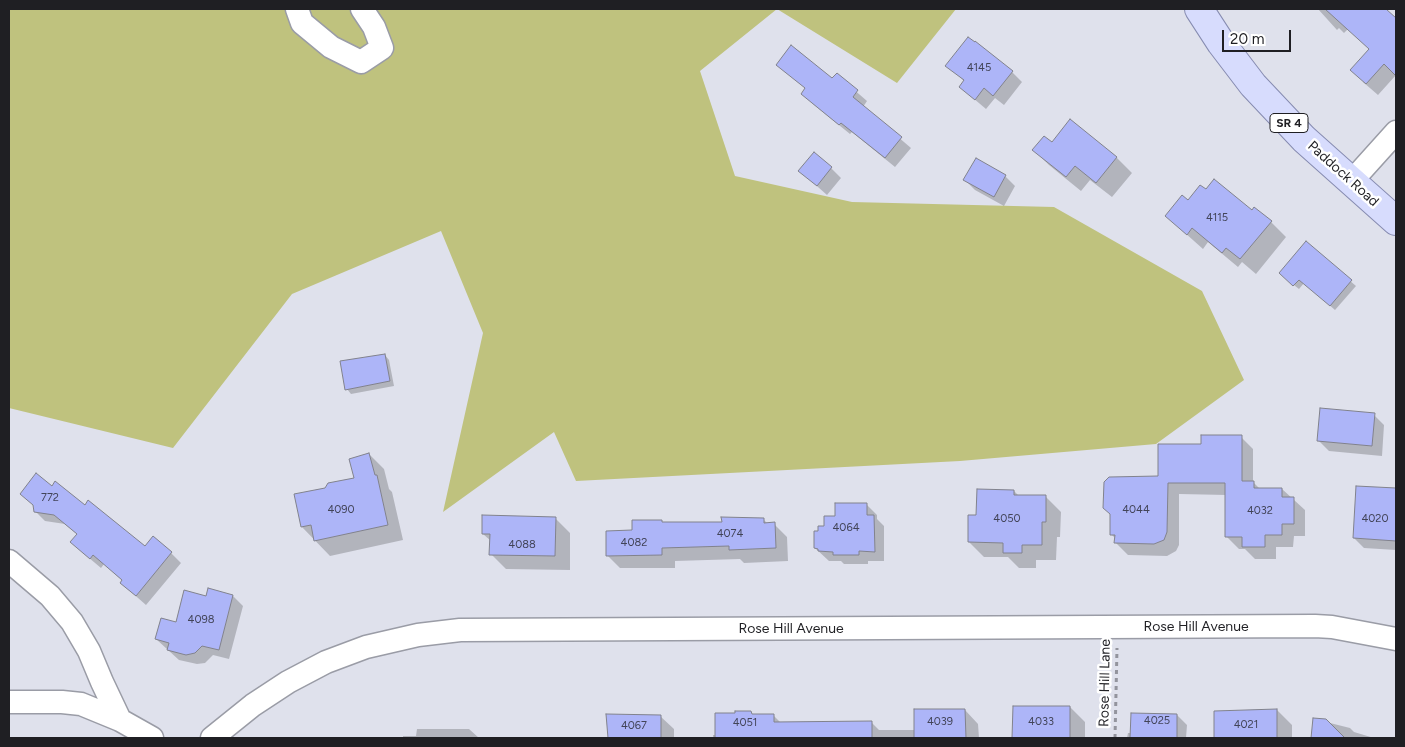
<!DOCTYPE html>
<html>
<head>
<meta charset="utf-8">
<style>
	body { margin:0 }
	#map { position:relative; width:1405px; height:747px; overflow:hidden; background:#dfe1ec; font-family:Figtree,sans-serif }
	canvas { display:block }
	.frame { position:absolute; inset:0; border:10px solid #1f1f23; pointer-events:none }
	.scale { position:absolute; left:1222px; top:30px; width:69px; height:22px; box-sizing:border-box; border:2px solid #1f1f23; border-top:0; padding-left:6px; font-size:15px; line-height:18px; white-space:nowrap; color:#1f1f23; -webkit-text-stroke:4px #fff; paint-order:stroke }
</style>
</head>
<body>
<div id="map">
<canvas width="1405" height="747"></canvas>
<div class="frame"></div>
<div class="scale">20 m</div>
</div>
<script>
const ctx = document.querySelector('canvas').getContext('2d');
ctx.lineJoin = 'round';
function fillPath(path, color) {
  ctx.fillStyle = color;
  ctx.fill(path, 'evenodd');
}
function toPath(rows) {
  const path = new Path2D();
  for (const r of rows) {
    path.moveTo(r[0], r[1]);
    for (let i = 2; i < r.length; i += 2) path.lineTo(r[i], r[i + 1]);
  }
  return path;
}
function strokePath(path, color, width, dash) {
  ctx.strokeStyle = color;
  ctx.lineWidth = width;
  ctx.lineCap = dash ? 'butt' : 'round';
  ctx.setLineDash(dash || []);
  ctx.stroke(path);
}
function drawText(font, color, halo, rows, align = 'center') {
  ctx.font = font + ' Figtree,sans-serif';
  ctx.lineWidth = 5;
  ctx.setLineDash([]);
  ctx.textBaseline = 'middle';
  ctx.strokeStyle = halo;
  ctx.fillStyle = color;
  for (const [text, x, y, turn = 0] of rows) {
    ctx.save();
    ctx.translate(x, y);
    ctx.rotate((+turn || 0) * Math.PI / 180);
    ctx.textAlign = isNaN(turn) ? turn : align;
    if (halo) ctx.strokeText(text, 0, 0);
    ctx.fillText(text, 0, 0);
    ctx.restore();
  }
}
fillPath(toPath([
	[9,9,956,9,897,83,777,9,700,71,735,176,852,202,1054,207,1202,291,1244,380,1156,444,960,461,576,481,554,432,443,512,483,333,441,231,292,294,173,448,9,408]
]), '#bfc27e');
fillPath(toPath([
	[1318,9,1369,9,1371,11,1383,12,1396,24,1396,75,1378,95,1363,82,1371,50,1348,29,1344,33,1339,28,1337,30],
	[777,64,832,80,837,75,867,101,863,107,911,148,895,167,852,132,850,134,813,104,803,94,806,89],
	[947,65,1012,72,1022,82,1004,105,995,98,986,109,960,87,965,82],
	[1070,120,1117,158,1132,173,1112,197,1090,180,1081,191,1049,165,1034,150,1052,143],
	[831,168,841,178,827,195,800,171],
	[1005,176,1015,186,1004,206,975,190,965,180],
	[1188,202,1271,222,1286,237,1256,274,1242,262,1238,267,1208,242,1203,249,1166,216],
	[1306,243,1356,286,1335,310,1304,283,1299,289,1285,278],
	[385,355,389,360,394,386,351,394,347,389],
	[1374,415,1384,425,1382,456,1329,451,1319,441],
	[1241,437,1253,449,1253,482,1260,489,1282,489,1305,510,1305,536,1294,536,1293,547,1276,547,1276,559,1255,559,1245,549,1239,549,1227,537,1227,495,1179,494,1179,545,1176,551,1167,556,1128,555,1116,543,1116,539,1111,534,1159,477,1203,445],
	[369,454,384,469,389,489,392,492,403,540,330,556,302,527,326,489,355,479],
	[1396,484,1396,550,1364,548,1354,538,1396,490],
	[52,488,85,507,146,548,171,553,181,563,146,605,121,583,123,581,104,564,101,568,82,552,78,535,65,524,45,521,35,511,35,507,21,494],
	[1014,491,1019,496,1046,497,1061,512,1060,537,1057,537,1056,560,1036,560,1036,568,1019,568,1008,557,984,557,969,542,977,517],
	[867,505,877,515,877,519,884,526,884,561,868,561,868,564,844,564,841,561,829,561,815,548,819,532,837,517],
	[555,518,570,533,570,570,506,569,491,554,491,541,483,534],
	[763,519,768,524,774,524,787,537,788,561,744,563,740,559,675,561,675,568,620,568,607,555,633,531,661,521,664,524,723,523],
	[233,596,243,606,229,659,213,655,205,663,197,664,179,660,156,639,207,597],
	[1070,707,1085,722,1085,738,1013,738,1014,708],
	[965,710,978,724,979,738,713,738,713,735,716,735,751,713,753,715,773,715,781,723,871,722,879,730,915,730],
	[1277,710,1292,725,1292,738,1216,738,1215,712],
	[1177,715,1187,725,1186,738,1127,738,1128,733,1132,733],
	[608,716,660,716,674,729,674,738,609,738],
	[1314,719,1350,728,1354,732,1374,738,1312,738],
	[417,729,469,729,479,738,403,738,403,736,416,736]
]), '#0003');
const building = toPath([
	[1325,9,1386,9,1396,18,1396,76,1384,64,1366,84,1350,70,1369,49,1325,9],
	[968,37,975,42,975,41,1013,71,993,96,984,88,975,100,959,87,964,80,945,66,968,37],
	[791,45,832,78,837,73,858,90,853,97,902,137,885,158,841,123,839,125,801,94,805,88,776,65,791,45],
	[1070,119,1117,157,1096,183,1075,166,1066,177,1032,150,1044,136,1052,142,1070,119],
	[814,152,832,167,817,186,798,171,814,152],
	[976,158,1006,175,994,197,963,180,976,158],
	[1214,179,1252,210,1254,207,1272,221,1240,259,1226,248,1222,253,1192,228,1187,235,1165,216,1182,195,1188,200,1200,185,1206,189,1214,179],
	[1306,241,1352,280,1330,306,1299,280,1293,286,1279,273,1306,241],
	[385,354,390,381,345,390,340,361,385,354],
	[1320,408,1375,413,1372,446,1317,441,1320,408],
	[1201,435,1242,435,1242,481,1254,481,1254,488,1282,488,1282,497,1294,497,1294,524,1282,524,1282,535,1265,535,1265,547,1242,547,1242,537,1225,537,1225,483,1168,483,1167,532,1164,540,1154,544,1114,543,1115,535,1110,535,1110,514,1103,508,1104,482,1109,477,1158,476,1158,444,1201,444,1201,435],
	[369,453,375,475,377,475,388,525,314,541,311,525,301,527,294,494,325,488,328,483,354,478,349,459,369,453],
	[36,473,52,486,55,481,85,505,88,500,145,546,153,536,172,552,136,596,120,583,122,580,93,555,90,559,70,542,77,534,54,515,34,512,33,505,20,494,36,473],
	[1356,486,1396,488,1396,541,1353,538,1356,486],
	[977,489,1014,490,1014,495,1046,495,1046,522,1042,522,1042,545,1022,545,1022,553,1003,553,1003,543,968,542,968,515,976,515,977,489],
	[835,503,867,503,867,515,874,515,875,552,859,551,859,555,833,555,833,552,818,551,818,549,814,548,814,531,818,531,818,526,824,526,824,516,835,516,835,503],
	[482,515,556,517,555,556,489,555,490,534,482,534,482,515],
	[721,517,764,518,764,523,775,522,776,548,729,550,729,546,662,548,662,555,606,556,606,531,632,530,632,520,662,520,662,522,722,522,721,517],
	[208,588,233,595,219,650,202,646,195,653,186,655,167,650,169,643,155,639,161,618,176,622,184,590,206,596,208,588],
	[1013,706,1070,706,1070,738,1012,738,1013,706],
	[914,709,965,709,966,738,914,738,914,709],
	[1277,709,1277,738,1214,738,1214,711,1277,709],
	[735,711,751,711,752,714,774,714,774,722,872,721,872,738,715,738,715,713,735,713,735,711],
	[1131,713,1177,714,1177,738,1130,738,1131,713],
	[606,714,661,715,661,738,608,738,606,714],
	[1313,718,1326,719,1345,738,1311,738,1313,718]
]);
fillPath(building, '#adb5f8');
strokePath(building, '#81828c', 1);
const minor = toPath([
	[297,9,302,23,331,47,361,62,382,48,374,27,362,9],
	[1351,182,1396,132],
	[9,561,50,596,72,622,89,651,102,682,120,720],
	[9,702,62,702,81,704,120,720,152,738],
	[212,738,253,705,288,682,326,662,366,647,418,635,460,630,1315,626,1332,627,1396,639]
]);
const major = toPath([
	[1199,9,1221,43,1253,85,1304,139,1396,221]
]);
strokePath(minor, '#9a9ca6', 25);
strokePath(major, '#868bb0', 30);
strokePath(toPath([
	[1115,738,1117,648]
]), '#93949d', 3, [4, 4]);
strokePath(minor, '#fff', 22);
strokePath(major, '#d7dcfd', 28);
drawText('11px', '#424458', null, [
	["4145",979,68],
	["4115",1217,218],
	["772",50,498],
	["4090",341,510],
	["4044",1136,510],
	["4032",1260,511],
	["4050",1007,519],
	["4020",1375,519],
	["4064",846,528],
	["4074",730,534],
	["4082",634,543],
	["4088",522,545],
	["4098",201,620],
	["4025",1157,721],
	["4039",940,722],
	["4033",1041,722],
	["4051",745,723],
	["4021",1246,725],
	["4067",634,726]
]);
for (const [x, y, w] of [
	[1289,123,38]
]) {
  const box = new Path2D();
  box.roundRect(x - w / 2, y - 9.5, w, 19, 4);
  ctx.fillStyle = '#fff';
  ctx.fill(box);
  strokePath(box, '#1f1f23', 1);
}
drawText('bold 12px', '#1f1f23', null, [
	["SR 4",1289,123]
]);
drawText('14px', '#1f1f23', '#fff', [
	["Paddock Road",1343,174,42],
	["Rose Hill Avenue",1196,627],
	["Rose Hill Avenue",791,629],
	["Rose Hill Lane",1105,683,-89]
]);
</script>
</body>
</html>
